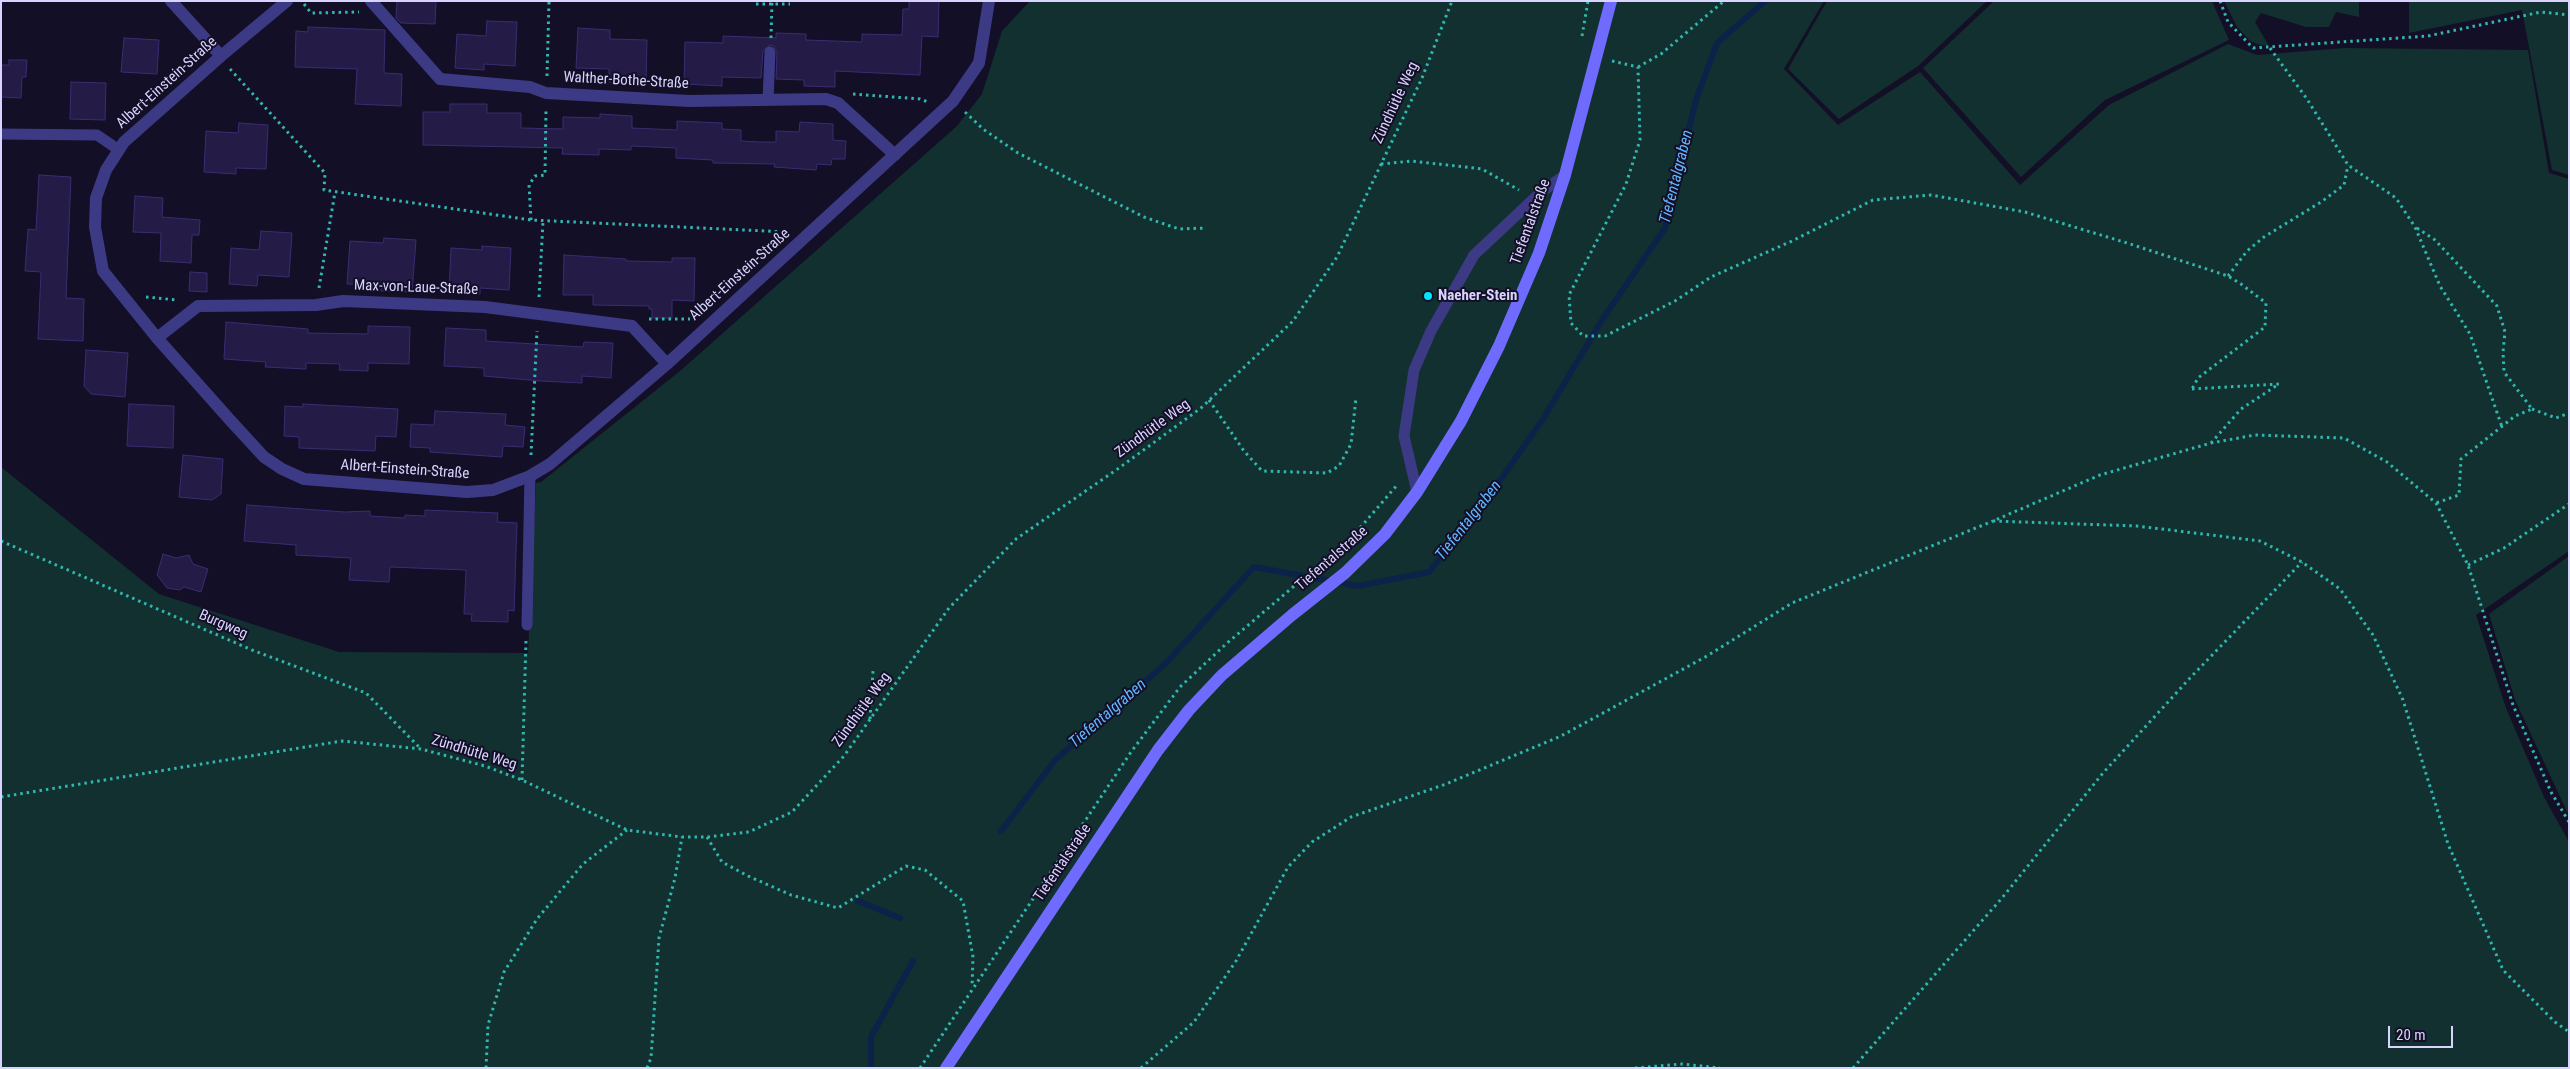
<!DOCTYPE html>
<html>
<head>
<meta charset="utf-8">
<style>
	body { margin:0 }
	#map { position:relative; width:2570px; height:1069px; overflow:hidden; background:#130f26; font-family:"Roboto Condensed",sans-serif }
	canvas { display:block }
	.frame { position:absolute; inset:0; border:2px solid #d9d4ff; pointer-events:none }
	.scale { position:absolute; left:2388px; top:1026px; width:65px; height:22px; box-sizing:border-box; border:2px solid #d9d4ff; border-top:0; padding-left:6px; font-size:15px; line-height:18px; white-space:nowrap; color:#d9d4ff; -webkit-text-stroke:4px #130f26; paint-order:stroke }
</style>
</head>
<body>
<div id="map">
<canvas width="2570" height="1069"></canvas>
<div class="frame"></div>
<div class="scale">20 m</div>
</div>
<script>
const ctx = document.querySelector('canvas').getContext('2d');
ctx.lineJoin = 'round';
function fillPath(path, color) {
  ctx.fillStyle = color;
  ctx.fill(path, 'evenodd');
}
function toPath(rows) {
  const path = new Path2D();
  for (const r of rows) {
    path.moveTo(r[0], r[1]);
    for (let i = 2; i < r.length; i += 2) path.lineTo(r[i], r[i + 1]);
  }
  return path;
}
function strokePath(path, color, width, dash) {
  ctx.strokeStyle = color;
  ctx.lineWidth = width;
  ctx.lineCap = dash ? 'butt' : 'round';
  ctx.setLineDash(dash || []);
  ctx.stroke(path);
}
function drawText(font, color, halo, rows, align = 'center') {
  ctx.font = font + ' "Roboto Condensed",sans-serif';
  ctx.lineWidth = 4;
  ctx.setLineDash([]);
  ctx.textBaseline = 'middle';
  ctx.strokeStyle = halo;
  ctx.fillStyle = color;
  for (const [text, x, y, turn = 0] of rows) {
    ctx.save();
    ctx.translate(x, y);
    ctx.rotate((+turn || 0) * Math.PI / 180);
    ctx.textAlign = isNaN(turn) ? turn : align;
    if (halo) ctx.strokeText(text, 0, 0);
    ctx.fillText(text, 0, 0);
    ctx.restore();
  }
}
fillPath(toPath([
	[1030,1,1824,1,1784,69,1838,125,1920,72,2020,185,2109,105,2228,44,2257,55,2345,48,2528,50,2549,173,2569,179,2569,551,2476,615,2506,708,2544,797,2569,842,2569,1068,1,1068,1,467,159,594,339,652,528,653,536,483,541,482,680,371,957,126,982,94,1002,31],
	[1827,1,1987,1,1918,66,1839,119,1788,69],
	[1994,1,2212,1,2229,40,2105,100,2021,177,1923,68],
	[2224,1,2359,1,2359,17,2336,12,2329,27,2306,27,2261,13,2255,22,2269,46,2260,45,2250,41,2237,27],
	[2409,1,2569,1,2569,175,2552,170,2522,10,2409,33],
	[2569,556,2569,816,2515,700,2489,614]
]), '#12302f');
strokePath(toPath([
	[1001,831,1055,760,1166,663,1254,567,1358,586,1429,572,1492,492,1543,419,1602,320,1665,228,1696,100,1717,43,1765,1],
	[858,901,900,918],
	[871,1068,871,1037,913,961]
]), '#0c2248', 6);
const building = toPath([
	[397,1,436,1,435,24,401,23,396,18,397,1],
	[909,1,939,1,938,37,922,36,920,75,835,71,835,87,804,86,804,80,776,79,777,52,774,46,770,45,763,51,761,78,722,77,722,86,684,84,685,42,723,43,723,36,776,38,776,33,806,34,806,40,862,42,862,34,902,35,903,9,909,9,909,1],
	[487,21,517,22,515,66,484,64,484,70,455,68,457,34,486,36,487,21],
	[308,27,385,30,384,73,402,74,401,106,355,104,357,69,295,67,296,31,308,32,308,27],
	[578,28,610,30,610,39,647,40,646,83,609,82,609,69,576,68,578,28],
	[124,38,159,40,157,74,121,72,124,38],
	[9,60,27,60,26,77,22,77,21,98,1,97,1,65,9,65,9,60],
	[71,82,106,83,105,120,70,119,71,82],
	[450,104,487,104,487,113,521,113,521,128,563,129,563,117,600,118,600,114,632,116,632,128,677,130,677,121,722,123,722,129,741,130,741,141,759,142,776,142,776,131,799,132,800,122,833,124,833,140,846,141,845,159,832,159,831,165,817,164,816,170,774,167,775,164,713,163,713,160,676,158,676,148,631,146,631,150,599,149,599,155,562,154,563,148,423,145,423,112,450,112,450,104],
	[239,123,268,125,266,169,236,168,236,174,204,172,206,131,238,133,239,123],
	[39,175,71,177,66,298,84,299,83,341,38,339,41,272,25,271,28,229,36,230,39,175],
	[135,196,163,198,162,217,200,220,199,235,192,235,191,263,160,261,161,233,133,232,135,196],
	[261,231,292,233,289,277,258,275,257,286,229,284,231,248,259,250,261,231],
	[384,238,416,240,412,292,381,291,381,285,347,284,350,241,383,243,384,238],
	[482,246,511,248,509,290,480,288,480,294,449,293,451,248,482,250,482,246],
	[564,255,626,259,626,261,672,262,672,258,695,258,694,301,672,300,672,318,652,318,652,309,649,309,649,306,593,305,593,295,563,295,564,255],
	[190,272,207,273,207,292,189,291,190,272],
	[226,322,308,329,308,333,368,334,368,326,410,327,409,364,368,363,368,371,339,370,340,364,306,363,306,369,265,367,266,362,224,359,226,322],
	[446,328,486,330,486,341,583,347,584,342,613,343,611,378,582,376,582,383,540,381,484,376,484,368,444,366,446,328],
	[86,350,128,353,125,397,91,394,84,386,86,350],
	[129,404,174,406,173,448,127,446,129,404],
	[303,404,398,409,396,437,376,436,375,451,299,448,299,437,284,436,285,406,303,407,303,404],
	[435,411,506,414,505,425,525,427,523,447,503,446,502,457,430,452,430,448,410,447,411,424,434,425,435,411],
	[183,455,223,459,221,494,212,500,179,497,183,455],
	[247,505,345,512,370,511,370,516,405,518,405,515,425,516,425,510,498,513,497,522,517,523,514,611,508,610,508,622,471,621,472,614,464,614,466,570,390,567,389,582,349,580,351,558,296,555,296,545,244,541,247,505],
	[163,554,176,558,189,555,193,564,208,569,201,592,184,587,180,590,167,588,157,575,163,554]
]);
fillPath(building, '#241b47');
strokePath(building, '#3b2d73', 1);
strokePath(toPath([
	[2220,1,2228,22,2253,48,2428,36,2541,12,2569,15],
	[304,4,311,13,359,12],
	[756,4,790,4],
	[1582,36,1588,1],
	[771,38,772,1],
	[2270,48,2307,99,2348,165,2396,198,2415,227,2440,286,2470,334,2502,427],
	[1612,61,1638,67,1640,140,1626,184,1569,295,1571,323,1583,336,1605,336,1675,301,1711,277,1792,241,1873,200,1931,195,2025,212,2127,243,2228,276,2241,284,2266,303,2265,327,2198,378,2192,389],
	[1638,67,1661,54,1724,1],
	[230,69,325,173,324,190,531,220,787,232],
	[547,76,549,1],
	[853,94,920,99,928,102],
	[965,112,983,129,1018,153,1144,217,1179,229,1206,228],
	[1381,164,1412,161,1482,169,1519,190],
	[531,220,529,185,535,176,545,175,546,110],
	[2417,228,2435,240,2497,306,2505,332,2503,352,2504,372,2532,409,2515,416,2461,459,2459,495,2436,503],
	[1518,254,1526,231],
	[2228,276,2247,251,2264,237,2321,202,2344,185,2348,165],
	[319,288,335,192],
	[146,297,177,300],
	[539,297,543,221],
	[649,319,690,319],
	[2192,389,2279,384,2241,409,2211,443],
	[1209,400,1244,451,1262,471,1327,473,1339,466,1351,444,1356,398],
	[2532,409,2556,418,2569,413],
	[531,455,537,331],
	[1,541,252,650,366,693,421,749],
	[2468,565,2504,548,2569,504],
	[870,719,873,671],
	[522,780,526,640],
	[1,797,342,741,421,749,485,766,522,780,627,830,682,837,707,837,749,832,792,812,844,756,949,608,1016,539,1119,468,1201,408,1293,321,1337,257,1422,78,1452,1],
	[2569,822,2551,792,2513,705,2468,565,2436,503,2387,462,2344,438,2255,435,2211,443,2100,475,1993,521,2137,526,2260,541,2302,562,2340,589,2373,635,2403,700,2448,844,2503,970,2555,1022,2569,1032],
	[707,837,722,862,748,876,791,895,838,908,906,866,925,870,963,901,973,957,972,987],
	[486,1068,488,1025,504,972,537,919,583,864,627,830],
	[647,1068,651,1058,659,938,675,878,682,837],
	[920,1068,1131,752,1180,687,1226,644,1353,536,1398,484],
	[1141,1068,1194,1022,1236,961,1288,867,1312,842,1351,817,1446,784,1561,736,1707,656,1792,603,1993,521],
	[1635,1068,1682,1064,1720,1068],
	[1853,1068,2002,898,2103,773,2190,678,2302,562]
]), '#2fb8b0', 3, [2.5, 4]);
strokePath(toPath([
	[768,100,770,52],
	[1,134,97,135,119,150],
	[1417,492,1404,436,1414,370,1431,331,1474,255,1540,193,1565,175],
	[527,625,530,476]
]), '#3d3a85', 11);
strokePath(toPath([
	[171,1,221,56],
	[287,1,221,56,124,142,106,170,96,198,95,227,103,271,157,338,230,420,264,457,282,469,304,479,467,492,493,490,530,476,550,464,667,364,953,101,979,63,989,1],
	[371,1,440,79,530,87,546,93,689,101,826,99,838,103,895,155],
	[157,338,198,306,316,305,343,301,485,307,632,326,667,364]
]), '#3d3a85', 12);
strokePath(toPath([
	[946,1068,1158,750,1189,710,1222,675,1292,615,1345,573,1385,534,1417,492,1461,421,1499,346,1539,253,1565,175,1611,1]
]), '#6f6bff', 12);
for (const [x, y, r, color] of [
	[1428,296,5,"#00e5ff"]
]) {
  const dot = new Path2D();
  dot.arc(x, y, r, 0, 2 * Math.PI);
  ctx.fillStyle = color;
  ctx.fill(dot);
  strokePath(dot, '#130f26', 2);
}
drawText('15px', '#d9d4ff', '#130f26', [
	["Walther-Bothe-Straße",626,81,3],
	["Albert-Einstein-Straße",167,83,-42],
	["Zündhütle Weg",1396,103,-65],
	["Tiefentalstraße",1531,222,-70],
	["Albert-Einstein-Straße",740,275,-42],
	["Max-von-Laue-Straße",416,288,2],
	["Zündhütle Weg",1153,429,-36],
	["Albert-Einstein-Straße",405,470,4],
	["Tiefentalstraße",1332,559,-41],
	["Burgweg",223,625,24],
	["Zündhütle Weg",862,710,-54],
	["Zündhütle Weg",474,753,17],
	["Tiefentalstraße",1063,863,-56]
]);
drawText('bold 15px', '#d9d4ff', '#130f26', [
	["Naeher-Stein",1438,296]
], 'left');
drawText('italic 16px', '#62b6ff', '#130f26', [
	["Tiefentalgraben",1677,177,-76],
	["Tiefentalgraben",1469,521,-52],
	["Tiefentalgraben",1108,714,-41]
]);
</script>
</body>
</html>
